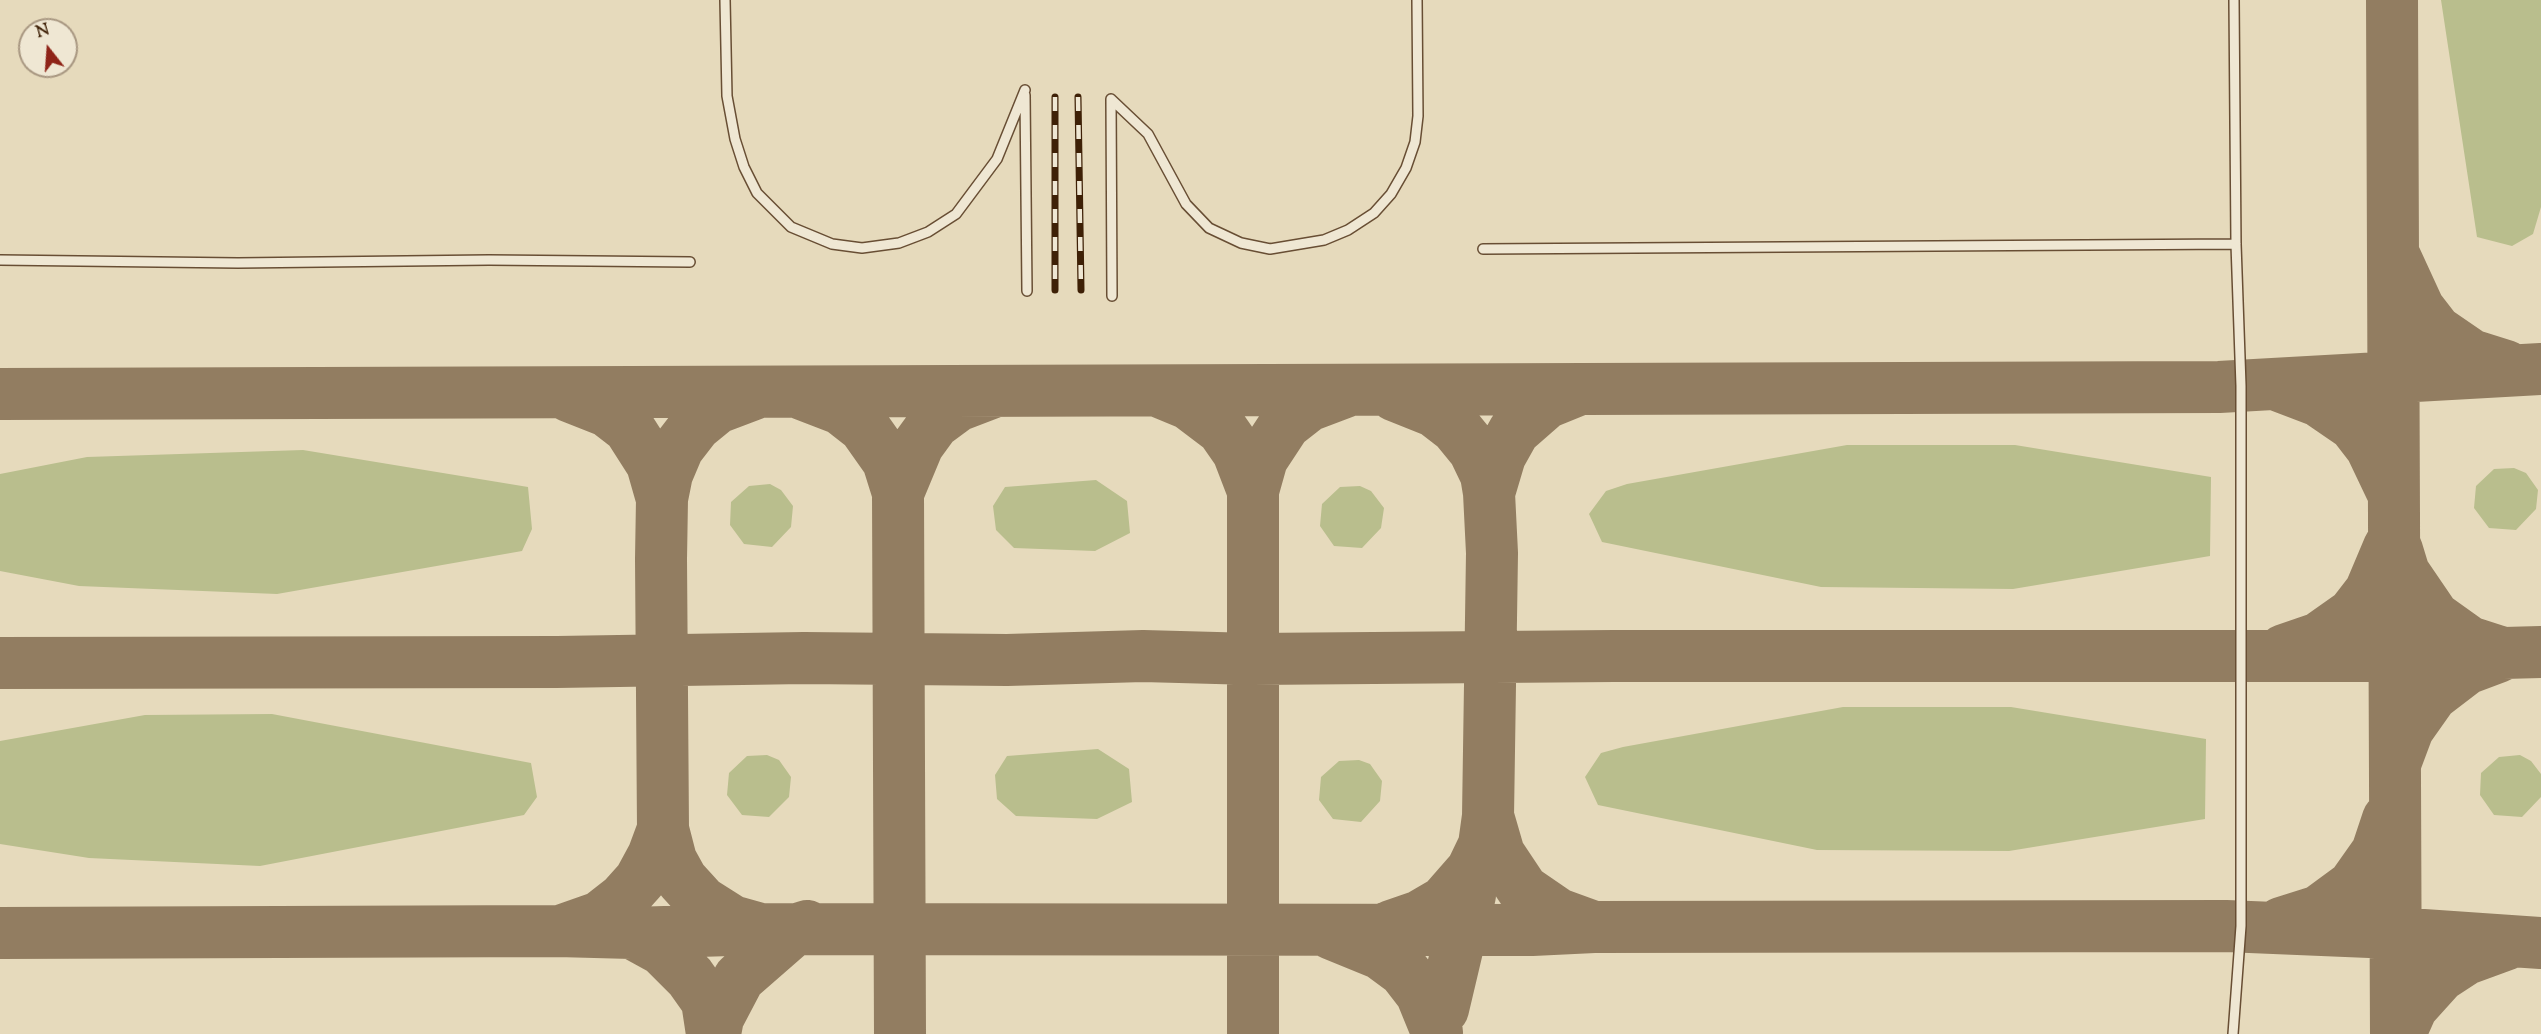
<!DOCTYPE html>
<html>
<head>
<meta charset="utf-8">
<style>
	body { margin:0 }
	#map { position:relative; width:2541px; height:1034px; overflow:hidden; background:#e6dabc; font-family:"Sorts Mill Goudy",serif }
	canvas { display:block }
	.north { position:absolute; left:18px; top:18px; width:60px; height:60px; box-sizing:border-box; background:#efe7d3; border:2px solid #a89781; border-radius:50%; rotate:343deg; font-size:16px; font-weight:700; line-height:24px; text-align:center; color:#3e2006 }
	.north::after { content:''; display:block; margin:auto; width:21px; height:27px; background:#8f2418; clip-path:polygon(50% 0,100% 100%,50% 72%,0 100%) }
</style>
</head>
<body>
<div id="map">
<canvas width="2541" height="1034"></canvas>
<div class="north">N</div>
</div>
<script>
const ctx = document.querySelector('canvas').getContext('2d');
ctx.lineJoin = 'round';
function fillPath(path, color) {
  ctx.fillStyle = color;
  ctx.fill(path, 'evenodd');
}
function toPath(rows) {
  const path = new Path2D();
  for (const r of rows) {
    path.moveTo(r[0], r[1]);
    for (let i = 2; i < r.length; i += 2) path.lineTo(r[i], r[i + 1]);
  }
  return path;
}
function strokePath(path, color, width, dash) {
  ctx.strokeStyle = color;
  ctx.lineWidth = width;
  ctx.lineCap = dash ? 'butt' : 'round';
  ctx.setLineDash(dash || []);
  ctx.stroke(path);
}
fillPath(toPath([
	[2441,0,2541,0,2541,207,2533,234,2512,246,2477,237],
	[1847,445,2015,445,2211,477,2210,556,2013,589,1821,587,1602,542,1589,514,1606,491,1627,484],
	[303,450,528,487,532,529,522,551,277,594,79,586,0,571,0,474,87,457],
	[2514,468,2526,473,2538,490,2536,509,2516,530,2489,528,2474,508,2476,486,2494,469],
	[1096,480,1127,501,1130,533,1095,551,1014,548,996,530,993,506,1005,487],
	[770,484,781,490,793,506,791,527,772,547,744,544,730,525,731,502,749,486],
	[1360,486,1371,491,1384,508,1381,528,1362,548,1334,546,1320,526,1322,504,1340,487],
	[1843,707,2011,707,2206,739,2205,819,2009,851,1817,850,1598,805,1585,777,1601,753,1623,747],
	[272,714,531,763,537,797,524,815,260,866,89,858,0,844,0,741,145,715],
	[1098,749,1129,769,1132,802,1097,819,1016,816,997,799,995,775,1007,756],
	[767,755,779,760,791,777,789,797,769,817,742,815,727,795,729,773,747,756],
	[2520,755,2531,761,2541,774,2541,797,2522,817,2494,815,2480,795,2481,773,2499,757],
	[1359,760,1370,764,1382,781,1380,801,1361,822,1333,819,1319,800,1321,777,1339,761]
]), '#b9be8d');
strokePath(toPath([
	[2392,0,2396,1034],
	[2396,259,2419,309,2436,331,2471,355,2506,366],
	[2277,385,2319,401,2354,425,2371,447,2391,489],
	[1160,392,1189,404,1222,429,1238,452,1253,491],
	[0,394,2219,387,2541,369],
	[754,394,717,408,695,426,678,448,667,474,662,499,661,559,663,829,671,860,682,880,702,902,732,921,757,928],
	[802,394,841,409,864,427,888,461,898,493,900,1034],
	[569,396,607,411,629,428,652,464,662,499],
	[898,493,918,445,934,423,957,406,991,393],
	[1489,493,1500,456,1514,431,1546,403,1578,390],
	[2397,550,2404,573,2434,617,2469,642,2500,652],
	[2284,650,2319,638,2353,614,2370,592,2389,547],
	[0,663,557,662,804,658,1007,660,1143,656,1253,659,1614,656,2393,656,2541,652],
	[2396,761,2408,729,2432,695,2466,669,2498,657],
	[1488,816,1499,854,1523,890,1558,914,1591,926],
	[2281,923,2319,911,2353,886,2377,852,2388,819],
	[1391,926,1420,916,1444,902,1472,870,1484,845,1488,816,1492,553,1489,493,1486,475,1474,450,1456,428,1434,411,1394,395],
	[563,930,600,917,623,899,640,880,653,856,663,829],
	[0,933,558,931,632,933,763,929,1532,930,1594,927,2226,926,2394,933,2541,943],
	[632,933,663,950,690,977,707,1001,712,1034],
	[1332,934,1381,954,1404,971,1421,993,1437,1032],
	[1443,1009,1470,895],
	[715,1034,718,1018,739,978,794,930,807,926],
	[1253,1034,1253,491,1262,459,1285,424,1308,406,1345,392],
	[2400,1034,2412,1007,2440,976,2466,959,2507,944]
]), '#927d61', 52);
const lane = toPath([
	[725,0,727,96,735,139,744,167,757,193,791,227,832,244,862,248,899,243,928,232,956,214,997,159,1025,90],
	[1025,95,1027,291],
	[1111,99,1148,134,1186,204,1209,228,1241,243,1270,249,1324,240,1348,230,1374,213,1391,194,1406,168,1415,142,1418,116,1417,0],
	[1111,99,1112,296],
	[1483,249,2236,244],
	[0,260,238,263,489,260,690,262],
	[2233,1034,2241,926,2241,386,2236,244,2234,0]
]);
strokePath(lane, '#684e34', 12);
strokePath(lane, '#efe7d3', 9);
const rail = toPath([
	[1055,97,1055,290],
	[1078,97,1081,290]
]);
strokePath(rail, '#3e2006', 7);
strokePath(rail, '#efe7d3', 4.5, [14]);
</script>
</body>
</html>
